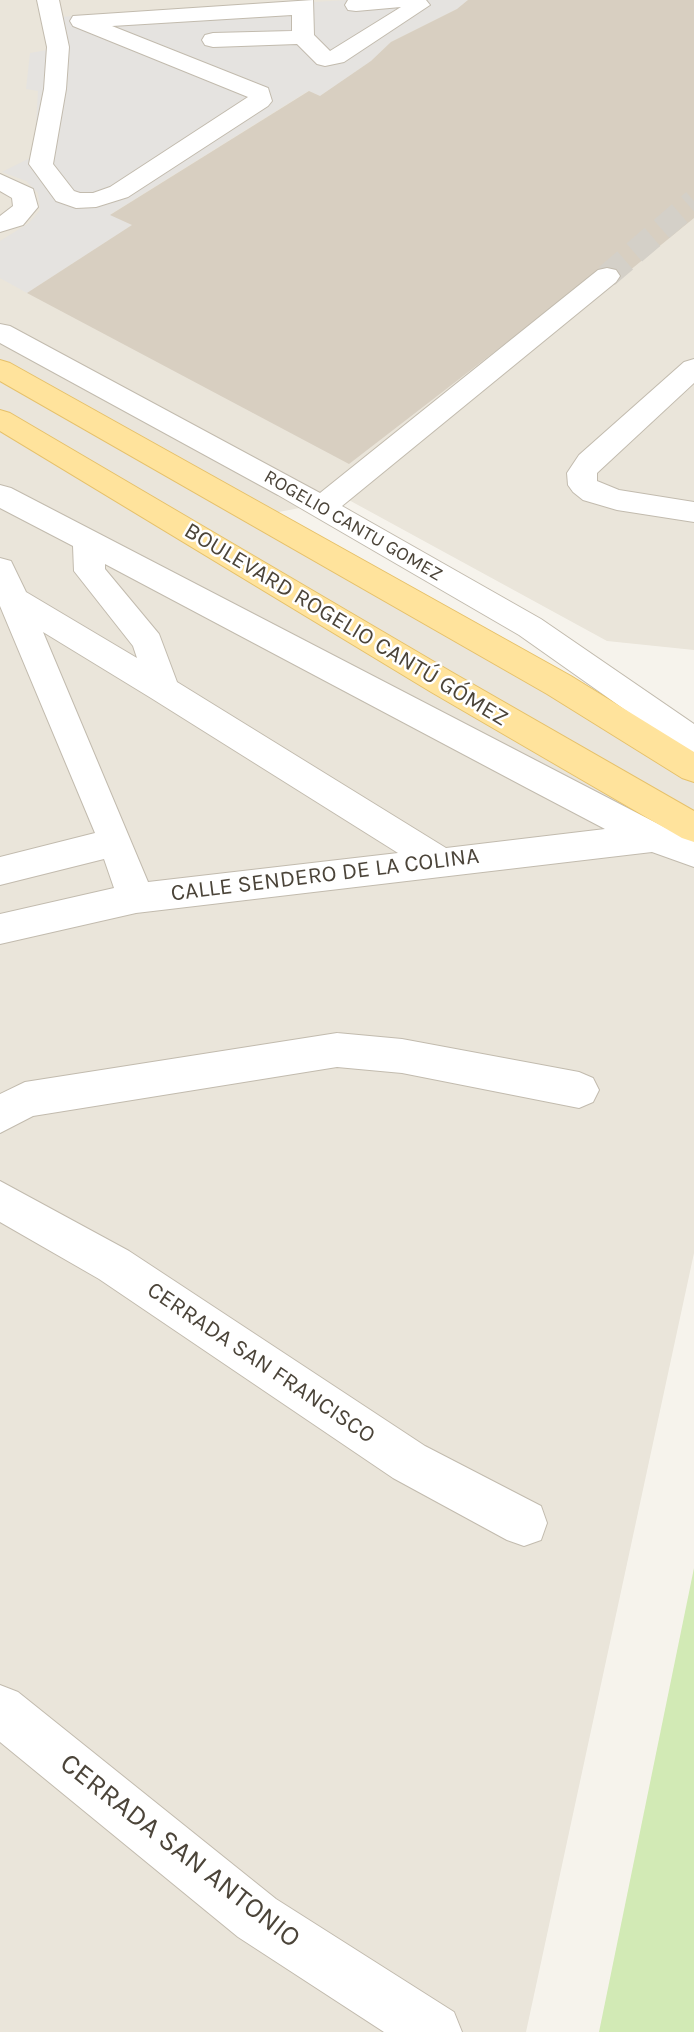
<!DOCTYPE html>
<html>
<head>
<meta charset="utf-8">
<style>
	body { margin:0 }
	canvas { display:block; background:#f6f3ec }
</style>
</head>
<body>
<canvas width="694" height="2032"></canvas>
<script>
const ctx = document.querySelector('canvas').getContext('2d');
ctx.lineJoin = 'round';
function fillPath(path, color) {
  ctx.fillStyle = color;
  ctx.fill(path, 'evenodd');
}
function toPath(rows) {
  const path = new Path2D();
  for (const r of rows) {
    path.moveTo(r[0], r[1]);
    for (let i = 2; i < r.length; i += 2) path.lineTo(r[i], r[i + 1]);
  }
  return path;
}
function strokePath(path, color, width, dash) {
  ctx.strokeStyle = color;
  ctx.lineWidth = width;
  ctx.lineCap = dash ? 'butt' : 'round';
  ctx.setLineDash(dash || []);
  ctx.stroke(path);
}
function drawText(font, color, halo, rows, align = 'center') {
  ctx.font = font + ' Karla,sans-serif';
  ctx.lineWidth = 5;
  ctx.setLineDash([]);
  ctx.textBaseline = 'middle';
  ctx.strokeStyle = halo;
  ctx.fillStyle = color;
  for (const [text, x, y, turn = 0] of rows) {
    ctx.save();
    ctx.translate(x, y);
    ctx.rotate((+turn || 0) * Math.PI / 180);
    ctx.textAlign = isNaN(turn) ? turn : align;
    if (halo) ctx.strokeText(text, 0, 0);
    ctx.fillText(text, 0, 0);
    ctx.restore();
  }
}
fillPath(toPath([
	[0,0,694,0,694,650,607,641,347,499,263,515,694,773,694,1253,526,2032,0,2032]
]), '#eae5da');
fillPath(toPath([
	[694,1568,694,2032,599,2032]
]), '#d2eab5');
fillPath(toPath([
	[348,0,468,0,457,9,391,42,371,61,320,96,308,91,111,214,132,225,27,293,0,278,0,241,29,223,40,210,38,193,26,181,2,172,34,156,38,91,26,89,30,53,47,50,41,18]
]), '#e5e3e0');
fillPath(toPath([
	[468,0,694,0,694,218,618,280,598,272,349,464,27,293,132,225,110,215,309,91,320,96,371,61,391,42,457,9]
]), '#d8cfc1');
strokePath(toPath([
	[607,276,694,201]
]), '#d4d0c8', 24, [24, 12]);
const minor = toPath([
	[37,0,59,0,69,47,66,89,53,164,74,191,80,193,93,193,110,187,248,97,73,26,70,21,73,16,313,0,314,35,330,51,401,7,356,11,348,10,345,5,348,0,426,0,430,5,344,62,325,66,317,64,297,44,213,47,205,45,202,40,205,35,213,33,292,31,292,15,112,26,268,88,272,101,268,106,128,197,96,207,76,208,56,201,29,164,44,89,47,47,37,0],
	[0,174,33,189,38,207,23,225,0,232,0,216,13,206,12,198,0,191,0,174],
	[607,268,616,270,620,276,616,282,342,506,541,619,694,724,694,754,682,750,519,635,278,495,0,343,0,324,10,326,320,493,598,270,607,268],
	[694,359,694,383,597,473,597,481,619,490,694,502,694,522,617,510,583,500,573,492,568,485,567,473,579,455,684,362,694,359],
	[0,485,11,488,666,828,694,838,694,867,652,852,136,913,0,944,0,914,114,888,104,859,0,885,0,857,95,833,0,606,0,558,11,561,26,592,137,658,133,646,74,571,73,546,0,508,0,485],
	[105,564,527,788,605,829,446,848,177,682,159,634,105,569,105,564],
	[43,632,151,698,398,853,148,882,43,632],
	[337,1033,402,1039,579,1072,593,1078,599,1090,593,1102,579,1108,402,1073,337,1067,33,1116,0,1133,0,1094,25,1082,337,1033],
	[0,1181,129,1251,425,1446,541,1506,547,1523,541,1540,524,1546,507,1540,393,1478,99,1279,0,1222,0,1181],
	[0,1685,18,1692,276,1899,454,2012,462,2032,384,2032,238,1937,0,1742,0,1685]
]);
const major = toPath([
	[0,360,10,363,571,676,694,752,694,782,682,778,547,694,0,381,0,360],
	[0,410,10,413,455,674,694,811,694,842,682,838,431,692,0,431,0,410]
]);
strokePath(minor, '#c2bbae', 2);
strokePath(major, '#e6c16a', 2);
fillPath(minor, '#fff');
fillPath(major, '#ffe39c');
drawText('19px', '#4b4439', '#fff', [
	["ROGELIO CANTU GOMEZ",353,526,30]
]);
drawText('23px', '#4b4439', '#fff', [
	["BOULEVARD ROGELIO CANTÚ GÓMEZ",346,625,31],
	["CALLE SENDERO DE LA COLINA",325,875,-7],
	["CERRADA SAN FRANCISCO",261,1363,34]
]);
drawText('28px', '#4b4439', '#fff', [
	["CERRADA SAN ANTONIO",180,1851,38]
]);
</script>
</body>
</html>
